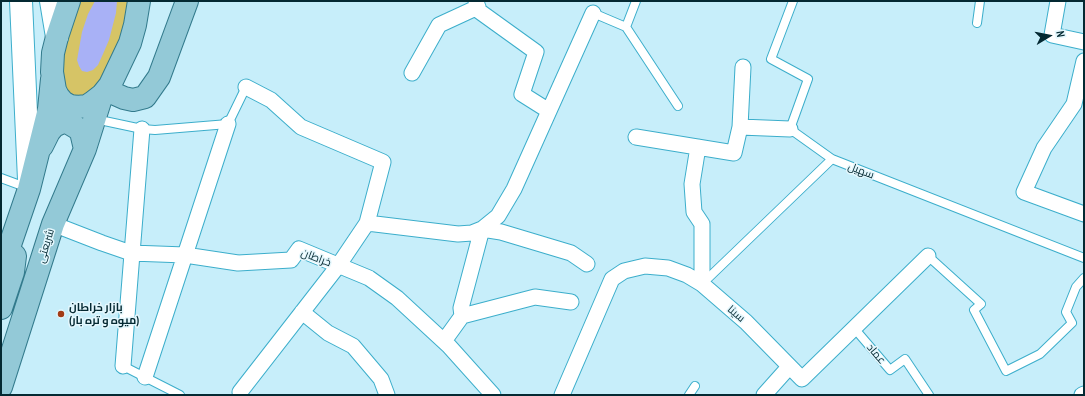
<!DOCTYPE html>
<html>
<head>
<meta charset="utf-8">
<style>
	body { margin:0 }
	#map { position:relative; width:1085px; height:396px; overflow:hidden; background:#c7eefa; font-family:"PT Sans Narrow",sans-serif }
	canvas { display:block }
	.frame { position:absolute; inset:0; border:2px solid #042932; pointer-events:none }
	.north { position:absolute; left:1029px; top:16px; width:40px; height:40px; -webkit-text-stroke:3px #e4f7fd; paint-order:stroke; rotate:80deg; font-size:11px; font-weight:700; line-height:16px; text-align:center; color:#042932 }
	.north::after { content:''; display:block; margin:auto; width:14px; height:18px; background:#042932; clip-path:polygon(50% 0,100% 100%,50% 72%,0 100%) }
</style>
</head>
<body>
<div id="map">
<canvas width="1085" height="396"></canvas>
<div class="frame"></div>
<div class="north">N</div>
</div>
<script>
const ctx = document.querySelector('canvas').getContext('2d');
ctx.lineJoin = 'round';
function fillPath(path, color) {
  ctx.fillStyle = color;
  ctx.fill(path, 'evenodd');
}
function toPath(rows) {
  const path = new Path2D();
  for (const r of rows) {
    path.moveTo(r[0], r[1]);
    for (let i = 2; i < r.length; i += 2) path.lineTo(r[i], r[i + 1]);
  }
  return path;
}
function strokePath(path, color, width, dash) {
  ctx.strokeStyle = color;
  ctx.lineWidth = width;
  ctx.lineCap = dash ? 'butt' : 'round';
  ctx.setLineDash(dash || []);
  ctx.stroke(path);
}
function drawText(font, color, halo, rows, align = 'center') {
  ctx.font = font + ' "PT Sans Narrow",Cairo,sans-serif';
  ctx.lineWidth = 3;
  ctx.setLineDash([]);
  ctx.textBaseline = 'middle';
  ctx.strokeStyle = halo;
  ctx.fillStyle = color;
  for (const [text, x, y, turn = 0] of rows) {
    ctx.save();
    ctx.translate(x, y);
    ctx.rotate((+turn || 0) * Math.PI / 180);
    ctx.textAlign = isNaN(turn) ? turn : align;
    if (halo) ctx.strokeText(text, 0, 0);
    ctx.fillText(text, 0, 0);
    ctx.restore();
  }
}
fillPath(toPath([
	[74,1,134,1,134,8,99,89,72,101,57,72]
]), '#d6c466');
fillPath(toPath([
	[95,1,117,1,116,13,109,40,103,54,98,65,93,70,87,72,82,71,79,66,77,60,82,32,88,14]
]), '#a8b1f6');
const lane = toPath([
	[793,1,771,59,808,79,790,129,832,159,1084,258],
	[593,13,626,27,636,1],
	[977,23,980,1],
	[626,27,678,106],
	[95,119,142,129,155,130,228,124,246,87],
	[1,178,28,188],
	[928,256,981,304,974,310,1006,371,1040,354,1072,323,1066,312,1076,287,1084,278],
	[702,284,832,159],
	[854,328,890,370,905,359,929,395],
	[123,366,180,395],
	[689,395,695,386]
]);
const street = toPath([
	[476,1,479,11,536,52,522,94,549,111],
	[1058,1,1052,35,1084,42],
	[1084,61,1074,104,1044,148,1024,192,1084,214],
	[412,73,439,25,478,7],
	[740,127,743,67],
	[636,137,734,153,740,127,790,129],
	[698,147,692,184,694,212,702,224,702,284],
	[367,223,458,234,472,233,482,229,498,216,514,189,593,13],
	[53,224,102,243,131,253,185,255,238,263,291,260,299,249,369,278,397,298,449,346,493,395],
	[302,312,328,333,353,346,381,379,387,395],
	[462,316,535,297,571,302],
	[444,341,462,316,461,308,482,229,501,232,571,253,587,264],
	[123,366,142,129],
	[145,377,228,124],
	[240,392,338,266,367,223,383,162,301,127,271,100,246,87],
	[562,395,612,279,624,271,645,266,668,268,687,275,702,284,746,322,802,379,928,256],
	[764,395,789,367],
	[1082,395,1084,394]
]);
const secondary = toPath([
	[21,1,29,180],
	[51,1,57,37]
]);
const primary = toPath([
	[69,1,57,37,53,53,52,72,55,90,58,96,63,102,70,106,77,107,87,106,93,102,102,95,110,85,130,43,135,25,139,1],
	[106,90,124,98,133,100,145,97,159,77,187,1],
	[42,146,49,132,54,126,63,122,67,122,77,128,81,132,85,149],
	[1,271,29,189,49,109,52,79],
	[1,308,13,272,15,256],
	[1,387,53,224,85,149,102,95]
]);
strokePath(lane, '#3caecb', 10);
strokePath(street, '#3caecb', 17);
strokePath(secondary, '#3caecb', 24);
strokePath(primary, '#327a8c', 24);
strokePath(lane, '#fff', 8);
strokePath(street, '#fff', 15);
strokePath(secondary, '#fff', 22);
strokePath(primary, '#93c9d7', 22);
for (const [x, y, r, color] of [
	[61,314,4,"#a23b16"]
]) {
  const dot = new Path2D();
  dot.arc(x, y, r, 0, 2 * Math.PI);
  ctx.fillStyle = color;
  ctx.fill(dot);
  strokePath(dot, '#e4f7fd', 1.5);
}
drawText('11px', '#042932', '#e4f7fd', [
	["سهیل",861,171,21],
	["شریعتی",46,246,-73],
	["خراطان",316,258,21],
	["سینا",736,314,41],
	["عماد",876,354,50]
]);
drawText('bold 11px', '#042932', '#e4f7fd', [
	["بازار خراطان",69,308],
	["(میوه و تره بار)",69,321]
], 'left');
</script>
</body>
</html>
